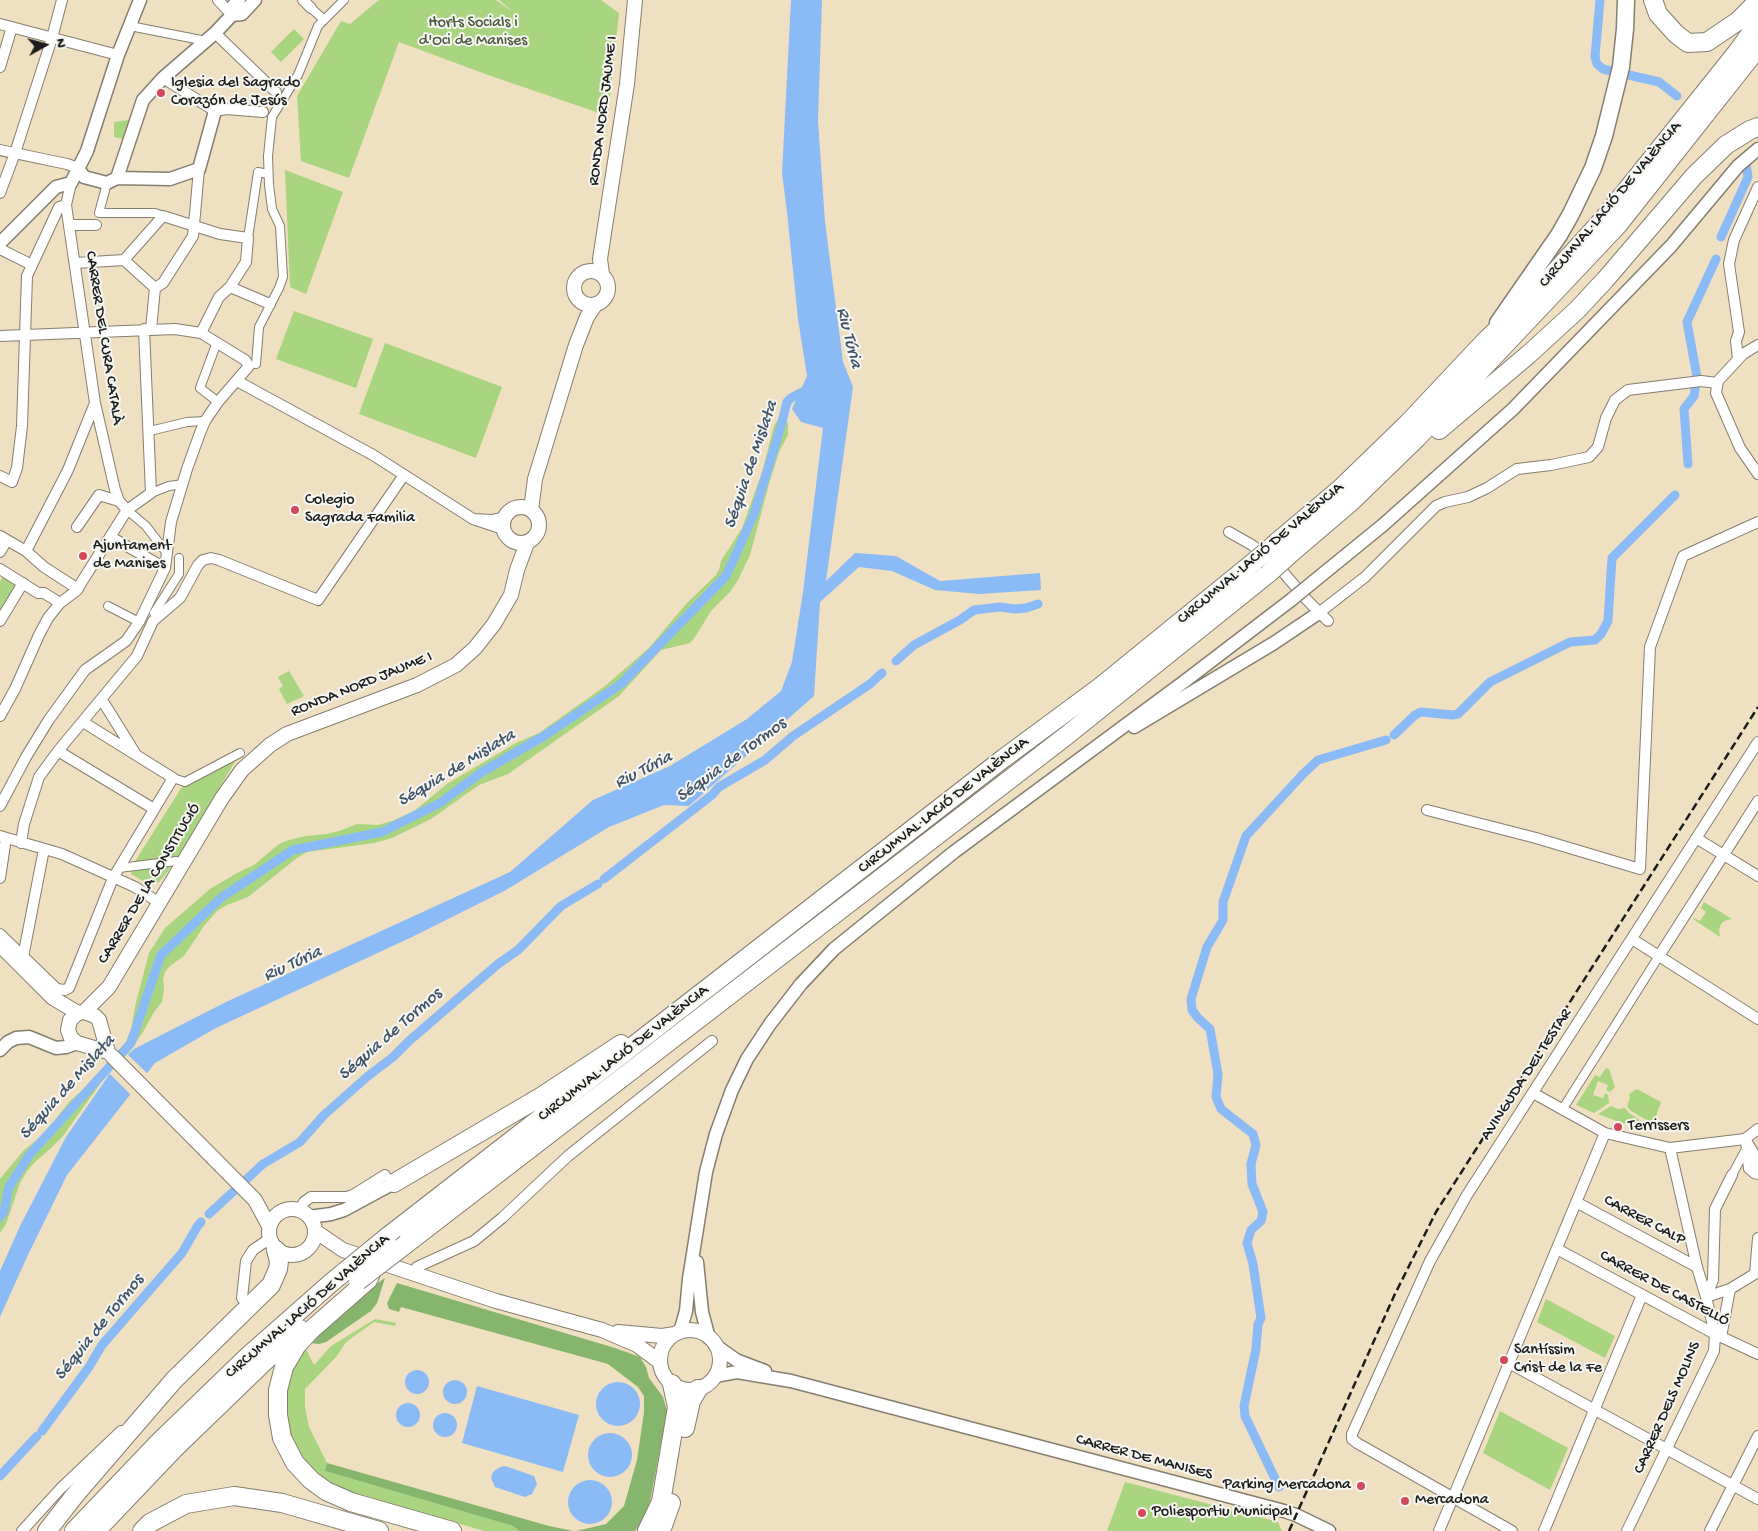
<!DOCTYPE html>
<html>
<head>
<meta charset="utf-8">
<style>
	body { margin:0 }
	#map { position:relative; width:1758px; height:1531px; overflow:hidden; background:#efe0c1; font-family:"Gochi Hand",sans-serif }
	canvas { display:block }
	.north { position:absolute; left:20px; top:20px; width:50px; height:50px; -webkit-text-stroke:4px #f6f6f2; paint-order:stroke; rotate:83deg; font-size:14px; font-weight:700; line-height:20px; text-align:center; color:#1c1c1c }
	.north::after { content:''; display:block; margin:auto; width:18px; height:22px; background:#1c1c1c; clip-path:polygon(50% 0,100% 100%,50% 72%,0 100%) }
</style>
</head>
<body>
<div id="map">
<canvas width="1758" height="1531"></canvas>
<div class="north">N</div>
</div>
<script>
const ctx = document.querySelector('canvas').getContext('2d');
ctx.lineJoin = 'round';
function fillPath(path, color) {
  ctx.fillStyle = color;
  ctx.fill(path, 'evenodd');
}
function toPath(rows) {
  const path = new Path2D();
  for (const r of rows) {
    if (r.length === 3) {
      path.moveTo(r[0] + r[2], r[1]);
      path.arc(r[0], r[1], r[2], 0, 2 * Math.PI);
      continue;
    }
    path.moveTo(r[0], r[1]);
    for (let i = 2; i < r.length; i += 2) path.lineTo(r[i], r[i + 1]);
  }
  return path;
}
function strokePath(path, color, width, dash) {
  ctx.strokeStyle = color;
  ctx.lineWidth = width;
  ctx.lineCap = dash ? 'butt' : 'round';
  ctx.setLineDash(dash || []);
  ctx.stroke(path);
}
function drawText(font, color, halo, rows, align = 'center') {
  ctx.font = font + ' "Gochi Hand",sans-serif';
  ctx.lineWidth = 4;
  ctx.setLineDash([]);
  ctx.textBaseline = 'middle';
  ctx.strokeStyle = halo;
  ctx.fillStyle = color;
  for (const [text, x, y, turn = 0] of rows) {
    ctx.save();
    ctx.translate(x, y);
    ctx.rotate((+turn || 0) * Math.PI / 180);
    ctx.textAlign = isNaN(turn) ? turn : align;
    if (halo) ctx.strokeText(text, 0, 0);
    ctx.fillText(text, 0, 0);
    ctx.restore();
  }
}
fillPath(toPath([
	[379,0,496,0,514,13,499,0,601,0,619,13,608,116,488,75,399,42,349,178,301,161,297,96,341,21,350,24],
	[294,29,304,39,281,62,271,52],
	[129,120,123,139,114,137,114,122],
	[285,170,343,192,306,294,290,287],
	[294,311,373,339,356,388,276,359],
	[385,343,502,387,476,458,359,414],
	[783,418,788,423,788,435,779,452,769,484,750,555,738,580,730,592,711,611,695,637,690,643,661,650,619,696,508,774,479,785,431,819,392,838,374,843,307,852,297,858,248,897,227,905,217,911,204,926,184,956,170,966,165,972,163,979,164,990,162,1002,154,1012,143,1032,129,1053,105,1077,63,1136,50,1149,36,1161,27,1171,20,1183,6,1224,0,1233,0,1179,24,1150,44,1134,69,1102,104,1071,125,1044,131,1029,136,1002,149,953,165,928,210,889,237,873,254,865,279,844,289,840,306,836,326,834,339,831,357,824,378,825,392,821,414,811,447,784,516,743,539,733,605,686,649,648,686,604,716,575,719,570,721,561,742,528,762,472,774,426,777,421],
	[4,575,20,585,0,618,0,582],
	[289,671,304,696,287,704,279,689,283,686,278,677],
	[240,753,176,861,159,882,148,884,131,874,132,866,185,782],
	[1704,902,1732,919,1724,921,1721,924,1719,929,1720,937,1693,919,1694,918,1700,921,1706,912,1701,908],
	[1606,1068,1609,1069,1615,1087,1610,1092,1606,1090,1608,1085,1598,1081,1593,1095,1603,1098,1605,1093,1608,1095,1609,1103,1594,1113,1576,1105,1595,1075,1600,1077],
	[1637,1089,1661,1102,1653,1124,1631,1111,1627,1106,1630,1098,1629,1094],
	[1611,1106,1618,1109,1625,1108,1629,1113,1653,1129,1652,1130,1622,1123,1598,1114],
	[1546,1299,1615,1336,1605,1358,1537,1322],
	[375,1319,396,1323,395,1326,374,1322,346,1342,337,1356,305,1389,305,1407,309,1427,327,1463,325,1471,513,1526,519,1531,484,1531,348,1491,331,1485,305,1462,296,1448,289,1432,286,1415,285,1397,289,1378,295,1362,305,1347,314,1365,331,1346],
	[1500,1411,1568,1448,1550,1490,1483,1453],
	[1125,1482,1278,1522,1282,1531,1107,1531]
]), '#a9d480');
fillPath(toPath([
	[385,1278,377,1303,371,1311,326,1342,319,1344,310,1343,320,1331,367,1290],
	[397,1283,615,1348,640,1357,646,1367,649,1378,663,1397,667,1411,650,1502,642,1522,635,1531,576,1531,606,1524,624,1506,637,1460,644,1412,644,1396,638,1387,608,1364,401,1307,399,1312,389,1309,387,1303],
	[327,1463,549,1526,574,1531,519,1531,513,1526,325,1471]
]), '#86b66e');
fillPath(toPath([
	[791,0,822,0,818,121,825,222,843,362,853,387,826,581,855,553,896,556,940,581,1040,573,1041,590,979,594,935,590,892,571,859,567,820,602,814,696,689,806,664,805,609,827,506,890,412,937,216,1028,155,1063,67,1175,27,1257,0,1317,0,1271,21,1224,66,1137,111,1072,134,1049,226,1002,510,872,593,800,670,766,747,719,781,691,792,662,803,592,823,428,801,422,792,409,807,376,798,319,787,212,782,173],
	[417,1382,12],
	[455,1392,12],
	[618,1404,22],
	[477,1386,579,1415,563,1472,462,1443],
	[408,1415,12],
	[445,1425,12],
	[610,1455,22],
	[505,1466,534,1476,537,1484,532,1494,525,1497,495,1487,491,1478,493,1472,500,1467],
	[590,1502,22]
]), '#8abbf6');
fillPath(toPath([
	[126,1053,149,1075,132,1096,108,1072]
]), '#efe0c1');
strokePath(toPath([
	[1600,0,1595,57,1597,64,1603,69,1659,82,1677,96],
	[1721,237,1748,177,1746,163],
	[1688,464,1684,409,1694,396,1697,377,1687,322,1716,259],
	[896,661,914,645,960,620,974,610,1000,607,1014,609,1026,608,1038,604],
	[1394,735,1415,715,1421,712,1453,715,1458,714,1490,682,1570,642,1595,640,1601,634,1608,621,1612,558,1675,495],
	[604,879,712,795,719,787,765,760,793,736,870,684,882,673],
	[209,1214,263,1164,300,1142,324,1115,368,1076,393,1057,409,1041,498,964,518,950,561,906,598,884],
	[0,1217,4,1211,9,1187,30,1154,131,1043,161,955,222,897,293,850,382,832,440,803,482,772,544,736,621,684,726,576,754,514,781,426,787,402,791,398,808,389],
	[42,1431,89,1367,102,1345,182,1253,197,1227,201,1222],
	[0,1476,37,1436],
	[1279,1487,1245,1416,1244,1406,1256,1349,1258,1324,1261,1318,1253,1264,1247,1243,1251,1230,1261,1221,1263,1212,1252,1184,1251,1164,1256,1145,1253,1134,1221,1109,1216,1097,1218,1074,1210,1029,1198,1018,1192,1010,1191,999,1207,947,1223,920,1223,902,1246,836,1303,774,1318,760,1386,740]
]), '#8abbf6', 9);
const pedestrian = toPath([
	[311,8,323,19],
	[130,26,206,41],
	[107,183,99,213,155,213,163,216],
	[248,238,258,172,268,174],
	[217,342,200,388,218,402],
	[256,364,259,327,279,288,283,277,280,226,272,209,269,185,268,156,272,117,298,75,318,26,344,0],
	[154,430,187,422,205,421],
	[151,493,169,486,183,484],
	[127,510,146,526,166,552],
	[108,606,139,622],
	[154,613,179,574,179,558],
	[173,778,185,782,240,753],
	[119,868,176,861],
	[1562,1110,1659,956],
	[1745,1141,1748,1169,1754,1174,1758,1175],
	[1732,1175,1746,1149]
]);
const minor = toPath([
	[218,0,232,15],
	[303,0,311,8],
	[0,24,118,55],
	[215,33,276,92],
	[0,67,12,27],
	[163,78,215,111,226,109,263,112],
	[0,150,67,164,78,168],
	[71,183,66,205,95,403,115,490,119,501,127,510],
	[0,193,15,153,52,38,62,0],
	[69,225,96,225],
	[0,249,32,265],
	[124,260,155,288],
	[75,263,124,260,163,216,220,234,248,238,246,262,230,287,219,297,201,333],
	[230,287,270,304],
	[151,329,155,288,163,283,193,236,199,169],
	[0,336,175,329,201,333,245,360,249,366,218,402,205,421,200,433,187,469,171,522,165,568,139,622,126,641,85,670,48,721,26,757,0,806],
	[1758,345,1743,354,1718,381,1716,393,1740,448,1758,474],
	[1738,359,1736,341,1739,332,1729,264,1734,240,1758,187],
	[237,381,373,455,473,519],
	[0,476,12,482,17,468,22,426,27,276,59,207,66,205],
	[77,527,99,495,119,501],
	[503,529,473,519,492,520,505,517],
	[1229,532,1252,545,1283,572,1307,600,1328,621],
	[0,536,26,551,44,567,78,589],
	[111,537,165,568],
	[26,551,68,470,95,403],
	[0,552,7,540],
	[0,569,38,593,44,593,60,603],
	[1320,612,1365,577,1436,506,1445,502,1468,497,1487,488,1517,469,1551,465,1589,457,1598,447,1606,418,1615,400,1628,390,1701,381,1717,383],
	[0,621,23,583],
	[102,700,135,753],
	[0,716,15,689,39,635,48,618,60,603,76,591,127,510,151,493,144,329],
	[58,751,154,809],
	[1427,810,1536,838,1640,869,1650,647,1683,556,1758,522],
	[0,836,62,854,135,887,158,902],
	[1696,838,1758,876],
	[21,843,24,824,39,777,58,751,137,656,153,621,180,598,198,565,203,560,211,558,219,560,318,600,404,475],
	[0,878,6,838],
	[0,934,57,989,65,990,69,988,113,878,173,778,83,722],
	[1632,939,1758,1019],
	[1659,956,1758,801],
	[23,957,44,849],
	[1533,1093,1605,1133,1670,1148,1745,1139,1758,1129],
	[1745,1139,1753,1152,1754,1161,1758,1167],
	[1670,1148,1697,1267,1706,1297,1730,1289,1758,1272],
	[1576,1202,1697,1267],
	[300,1210,304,1202,311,1197,347,1197,353,1195,385,1175],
	[1557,1249,1715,1334,1758,1354],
	[413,1274,417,1267,474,1241,502,1218,568,1156,712,1041],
	[1755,1274,1758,1238],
	[242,1298,246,1261,253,1250,269,1239],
	[1721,1337,1730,1289],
	[1509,1363,1758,1499],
	[22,1531,61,1488,121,1431],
	[1439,1531,1605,1133],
	[1512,1531,1357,1443,1352,1439,1352,1434,1430,1261,1467,1195,1758,742],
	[1544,1531,1642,1295],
	[1627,1531,1714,1351,1715,1334,1706,1297,1713,1280,1715,1209,1732,1175],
	[1710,1531,1758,1436]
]);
const tertiary = toPath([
	[232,15,242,14,255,0],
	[78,168,84,177,107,183,117,178,170,179,199,169,215,111],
	[117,178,143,100,163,78,215,33,232,15,233,6,239,0],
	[0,243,56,187,71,183,87,151,118,55,140,0],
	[1313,582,1383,525,1513,409,1671,246,1738,166,1758,149],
	[1134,727,1274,643,1320,612],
	[0,1050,8,1042,16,1038,29,1037,56,1048,66,1047,77,1043],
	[309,1217,331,1214,344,1210,394,1183],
	[697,1262,702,1312,709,1338],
	[680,1332,686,1311,689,1279,706,1172,716,1134,732,1090,747,1059,770,1024,801,984,834,949,954,852,1185,681,1291,600],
	[715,1345,736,1360,765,1371],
	[715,1376,737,1372,791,1381,1284,1511,1296,1515,1329,1531]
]);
const secondary = toPath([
	[591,288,17],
	[602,274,600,259,627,84,635,0],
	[521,525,18],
	[531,510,535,479,576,345,587,317,595,305],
	[0,945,53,998,78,1013],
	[84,1012,109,987,222,798,242,770,270,745,287,734,417,685,456,665,475,648,494,624,511,595,517,570,527,543],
	[84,1012,95,1016,99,1020,108,1052,77,1043,71,1038,68,1030,70,1020,78,1013,84,1012],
	[112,1056,255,1200,269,1226],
	[292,1232,23],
	[315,1231,343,1250,496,1301,602,1330,637,1345,660,1362],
	[690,1360,30],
	[618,1332,662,1336,675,1334]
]);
const trunk = toPath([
	[1498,323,1559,235,1571,214,1593,168,1604,136,1621,67,1625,29,1626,0]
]);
const motorway = toPath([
	[1653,0,1658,14,1676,34,1688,43,1707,42,1738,21,1758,1],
	[1439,430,1529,354,1577,310,1605,280,1694,176,1726,145,1750,130,1758,127],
	[1276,543,1340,489,1407,424,1487,339,1533,296,1605,217,1737,52,1758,23],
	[1289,555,1350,503,1417,438,1618,225,1758,48],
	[394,1183,542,1096,621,1044],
	[387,1237,1004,758,1100,687,1255,561],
	[406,1244,1066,736,1269,573],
	[372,1271,368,1280,311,1330,297,1345,284,1367,278,1390,278,1415,282,1438,295,1463,311,1480,326,1491,351,1502,452,1531],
	[685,1428,691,1401,698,1389],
	[47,1531,75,1495,174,1380,271,1285,278,1269,279,1261,276,1250],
	[74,1531,160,1441,248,1356,332,1282],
	[96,1531,175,1448,261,1365,300,1329],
	[142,1531,150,1523,186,1504,234,1496,282,1503,379,1531],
	[647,1531,661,1502,677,1407,672,1384],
	[661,1531,671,1503]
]);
strokePath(pedestrian, '#867e6e', 10);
strokePath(minor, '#867e6e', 12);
strokePath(tertiary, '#867e6e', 15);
strokePath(secondary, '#867e6e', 16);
strokePath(trunk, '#867e6e', 19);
strokePath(motorway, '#867e6e', 20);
strokePath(pedestrian, '#fff', 8);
strokePath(minor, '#fff', 10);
strokePath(tertiary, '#fff', 12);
strokePath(secondary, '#fff', 14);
strokePath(trunk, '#fff', 16);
strokePath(motorway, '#fff', 18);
strokePath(toPath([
	[1289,1531,1394,1296,1436,1212,1758,707]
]), '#1c1c1c', 2.5, [8, 4]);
const tertiaryBridge = toPath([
	[1291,600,1313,582]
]);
const motorwayBridge = toPath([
	[1255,561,1276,543],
	[1269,573,1289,555],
	[358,1281,406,1244],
	[332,1282,387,1237]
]);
strokePath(tertiaryBridge, '#867e6e', 15, []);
strokePath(motorwayBridge, '#867e6e', 20, []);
strokePath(tertiaryBridge, '#fff', 12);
strokePath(motorwayBridge, '#fff', 18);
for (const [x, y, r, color] of [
	[161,93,5,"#d1495b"],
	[295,510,5,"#d1495b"],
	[83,556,5,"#d1495b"],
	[1618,1127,5,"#d1495b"],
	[1504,1360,5,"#d1495b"],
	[1361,1486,5,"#d1495b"],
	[1405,1501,5,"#d1495b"],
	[1142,1513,5,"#d1495b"]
]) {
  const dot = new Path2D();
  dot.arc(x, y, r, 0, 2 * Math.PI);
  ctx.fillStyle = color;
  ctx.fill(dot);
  strokePath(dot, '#f6f6f2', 2);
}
drawText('16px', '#4d5c3f', '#f6f6f2', [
	["Horts Socials i",473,24],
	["d'Oci de Manises",473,42]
]);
drawText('16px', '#1c1c1c', '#f6f6f2', [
	["Iglesia del Sagrado",171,84],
	["Corazón de Jesús",171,102],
	["Colegio",305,501],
	["Sagrada Familia",305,519],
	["Ajuntament",93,547],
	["de Manises",93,565],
	["Terrissers",1628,1127],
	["Santíssim",1514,1351],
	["Crist de la Fe",1514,1369],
	["Parking Mercadona",1351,1486,"right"],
	["Mercadona",1415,1501],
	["Poliesportiu Municipal",1152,1513]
], 'left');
drawText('16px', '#1c1c1c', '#f6f6f2', [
	["RONDA NORD JAUME I",604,111,-83],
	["CIRCUMVAL·LACIÓ DE VALÈNCIA",1611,205,-50],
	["CARRER DEL CURA CATALÀ",103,338,81],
	["CIRCUMVAL·LACIÓ DE VALÈNCIA",1261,554,-40],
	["RONDA NORD JAUME I",362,685,-22],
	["CIRCUMVAL·LACIÓ DE VALÈNCIA",944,806,-38],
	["CARRER DE LA CONSTITUCIÓ",150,884,-59],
	["CIRCUMVAL·LACIÓ DE VALÈNCIA",624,1054,-38],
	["AVINGUDA DEL TESTAR",1527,1075,-57],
	["CARRER CALP",1644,1221,28],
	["CARRER DE CASTELLÓ",1664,1289,28],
	["CIRCUMVAL·LACIÓ DE VALÈNCIA",308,1307,-41],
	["CARRER DELS MOLINS",1668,1408,-66],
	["CARRER DE MANISES",1144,1458,15]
]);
drawText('italic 18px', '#425468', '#f6f6f2', [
	["Riu Túria",848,338,76],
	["Séquia de Mislata",752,465,-71],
	["Séquia de Tormos",732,761,-36],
	["Séquia de Mislata",457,769,-31],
	["Riu Túria",644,771,-27],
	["Riu Túria",293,965,-25],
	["Séquia de Tormos",391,1035,-41],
	["Séquia de Mislata",68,1088,-48],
	["Séquia de Tormos",100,1328,-51]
]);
</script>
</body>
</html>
